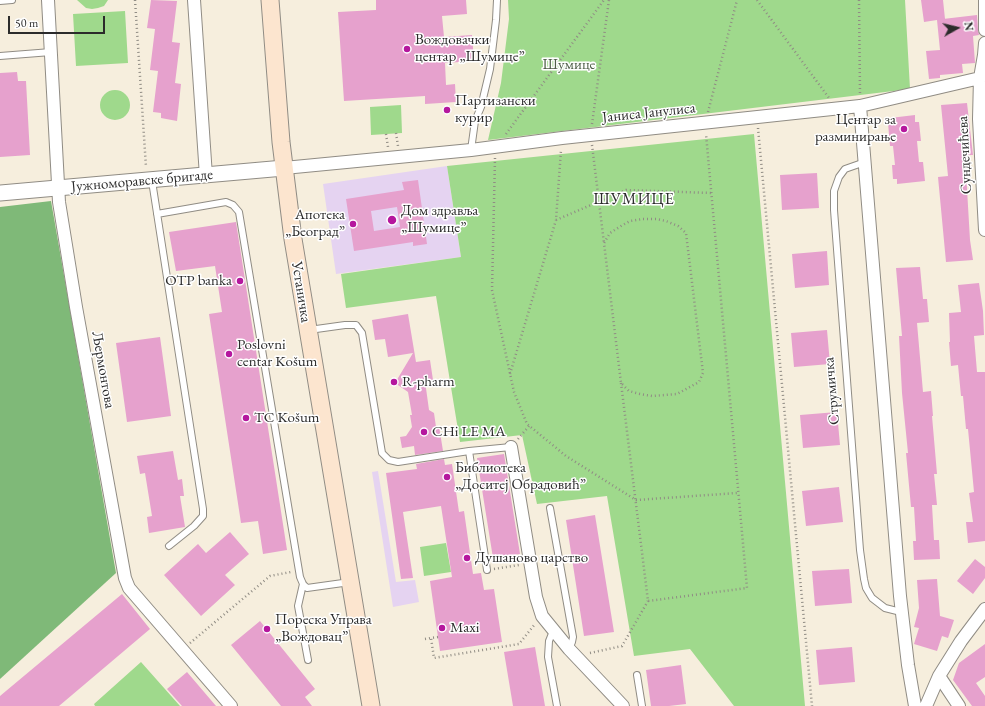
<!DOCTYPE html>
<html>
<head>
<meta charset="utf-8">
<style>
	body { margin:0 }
	#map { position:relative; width:985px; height:706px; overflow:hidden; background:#f6eedd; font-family:"EB Garamond",serif }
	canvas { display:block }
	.north { position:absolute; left:937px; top:8px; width:40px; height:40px; -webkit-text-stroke:3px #fff; paint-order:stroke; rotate:82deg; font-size:11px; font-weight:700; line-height:16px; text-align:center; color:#2b2b2b }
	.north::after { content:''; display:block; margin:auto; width:14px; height:18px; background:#2b2b2b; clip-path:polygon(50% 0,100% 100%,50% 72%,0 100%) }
	.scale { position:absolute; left:8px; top:16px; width:97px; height:18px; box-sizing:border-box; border:2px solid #2b2b2b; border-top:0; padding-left:5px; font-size:12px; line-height:14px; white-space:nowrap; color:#2b2b2b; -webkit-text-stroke:3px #fff; paint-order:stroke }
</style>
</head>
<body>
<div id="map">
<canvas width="985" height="706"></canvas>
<div class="north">N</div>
<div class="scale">50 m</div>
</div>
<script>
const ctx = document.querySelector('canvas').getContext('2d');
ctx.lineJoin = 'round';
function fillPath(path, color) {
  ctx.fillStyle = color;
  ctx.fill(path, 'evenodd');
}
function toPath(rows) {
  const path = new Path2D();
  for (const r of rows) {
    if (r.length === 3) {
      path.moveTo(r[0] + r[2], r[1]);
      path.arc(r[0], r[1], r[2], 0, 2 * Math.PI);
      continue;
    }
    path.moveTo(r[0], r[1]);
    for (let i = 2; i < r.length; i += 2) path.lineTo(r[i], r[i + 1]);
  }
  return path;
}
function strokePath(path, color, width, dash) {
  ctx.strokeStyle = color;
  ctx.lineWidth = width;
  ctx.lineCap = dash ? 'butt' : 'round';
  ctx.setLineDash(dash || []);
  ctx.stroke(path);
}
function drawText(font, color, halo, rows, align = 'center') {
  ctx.font = font + ' "EB Garamond",serif';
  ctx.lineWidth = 3;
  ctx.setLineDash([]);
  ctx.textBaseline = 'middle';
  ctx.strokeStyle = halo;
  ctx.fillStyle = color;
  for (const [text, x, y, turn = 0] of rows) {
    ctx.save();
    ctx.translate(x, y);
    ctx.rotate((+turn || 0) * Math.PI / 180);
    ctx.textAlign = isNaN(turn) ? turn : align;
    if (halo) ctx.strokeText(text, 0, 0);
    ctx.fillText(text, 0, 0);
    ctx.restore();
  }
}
fillPath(toPath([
	[447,166,461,257,336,274,323,184],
	[378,471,396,582,415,580,419,602,393,607,372,472]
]), '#e5d3f1');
fillPath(toPath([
	[77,0,108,0,104,6,98,8,92,9,86,8],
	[508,0,905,0,910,89,488,140,501,83,509,19],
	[125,11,128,63,76,66,73,14],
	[115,105,15],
	[401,105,402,133,371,135,370,107],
	[754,134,805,706,734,706,690,649,634,656,607,496,537,504,522,435,460,442,436,296,346,308,341,274,461,257,447,166],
	[446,543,451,572,424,576,420,547],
	[141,662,180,706,95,706,94,704]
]), '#9fd98c');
fillPath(toPath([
	[51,201,116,573,0,679,0,207]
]), '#7fb978');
fillPath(toPath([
	[151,0,177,1,172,42,180,43,175,83,181,84,177,121,161,118,161,113,153,112,158,71,150,70,155,29,147,28],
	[376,0,466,0,467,14,442,16,444,37,472,35,474,61,445,63,446,85,455,84,456,102,425,104,425,96,344,101,338,12,376,10],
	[921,0,943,0,945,19,943,19,977,15,978,30,979,35,973,36,975,63,962,64,963,73,940,75,940,78,929,79,926,51,940,50,937,20,924,22],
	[17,72,18,81,26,81,30,155,0,157,0,73],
	[967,103,973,155,965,155,970,240,973,260,946,262,938,177,948,176,941,105],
	[915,115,915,122,919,122,921,141,917,141,919,162,923,162,925,181,897,184,897,179,893,179,892,165,895,165,893,146,890,146,888,123,890,123,890,118],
	[817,173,819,208,782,210,780,175],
	[418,180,427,244,413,246,413,242,354,251,346,199,404,190,402,182],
	[397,207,400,227,374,231,371,211],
	[236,222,287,550,263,554,258,521,241,523,209,314,222,312,215,266,176,271,169,232],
	[827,251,829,285,795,288,792,254],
	[920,267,923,299,927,299,929,322,917,323,923,392,931,391,933,416,932,416,937,474,934,474,937,505,932,505,934,540,939,540,940,559,914,560,913,541,916,541,914,507,911,507,906,453,908,453,902,393,899,336,902,336,896,268],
	[979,283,983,311,984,335,974,336,977,372,985,372,985,541,968,543,966,522,973,522,969,493,974,492,968,429,966,429,963,396,961,396,958,365,951,366,949,342,950,342,949,313,961,312,958,285],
	[408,314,416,362,430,360,433,380,425,381,429,410,434,413,436,427,439,426,443,451,415,455,414,446,402,448,400,437,406,436,412,427,410,415,412,415,408,392,395,383,413,353,388,357,385,339,375,340,372,320],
	[827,330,830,364,794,367,791,333],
	[160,337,171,416,127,422,116,343],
	[837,412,840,445,803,448,800,415],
	[173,451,178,480,182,479,184,496,180,496,185,527,149,533,147,517,152,516,145,473,140,474,137,456],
	[504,454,520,554,493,558,477,458],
	[444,459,445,465,452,464,459,512,464,511,473,574,481,573,484,590,494,589,502,642,440,651,430,581,452,577,441,506,403,512,413,578,401,579,386,473,417,469,416,464],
	[839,487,843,522,806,526,802,491],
	[595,515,614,632,584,636,566,520],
	[230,532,249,554,225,575,235,585,201,616,164,575,198,544,206,553],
	[975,559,985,567,985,578,973,594,957,581],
	[849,569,852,603,815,606,812,571],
	[937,579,940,616,954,620,948,638,942,636,937,651,914,644,919,628,914,627,919,608,917,580],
	[122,594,150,629,59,706,0,706,0,696],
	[260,621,315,689,305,697,312,706,281,706,231,645],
	[985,644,985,677,976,683,985,696,985,706,972,706,953,680,959,663],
	[535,647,545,706,513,706,504,652],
	[852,647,855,682,819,685,816,650],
	[681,665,686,704,669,706,651,706,646,670],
	[187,672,216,706,182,706,167,689]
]), '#e6a1cd');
const service = toPath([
	[0,1,12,0],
	[0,56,51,52],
	[471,150,475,121,481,107,490,69,496,20,497,0],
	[865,162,845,169,839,177,834,191,834,210,860,550,864,579,866,588,872,598,885,608,901,612],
	[152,181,203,509,203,516,194,526,169,546],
	[157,214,226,202,233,205,239,212,300,577,303,584,307,588,350,582],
	[309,330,345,325,356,325,362,333,382,453,389,460,398,462,469,451,511,447],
	[469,451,487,570],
	[550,508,573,637,572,642,569,649],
	[303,584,298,606,308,660],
	[553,631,549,641,548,657,557,706],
	[637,675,642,706]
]);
const minor = toPath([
	[48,0,59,202,76,307,125,578,129,588,231,706],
	[194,0,206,176],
	[985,0,985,30],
	[985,43,984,55,980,78,979,119,985,230],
	[860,106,900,596,908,665,915,706],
	[284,168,471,150,562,138,860,106,980,78],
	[511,447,536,597,542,616,569,649,623,706],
	[939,676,959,706],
	[926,706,939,676,961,641,985,609]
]);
const tertiary = toPath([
	[0,193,284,168]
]);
const secondary = toPath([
	[270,0,281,142,293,239,371,706]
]);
strokePath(service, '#908c84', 8);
strokePath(minor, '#908c84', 14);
strokePath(tertiary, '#908c84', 17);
strokePath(secondary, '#908c84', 19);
strokePath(toPath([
	[135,0,146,167],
	[757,0,829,98],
	[859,0,860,93],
	[708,112,737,0],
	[592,124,609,0],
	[758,128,812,706],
	[396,133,398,146],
	[386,134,388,147],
	[506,134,604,0],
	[592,145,604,243],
	[495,158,492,290,514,392,527,424,566,456,636,500,737,493],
	[643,219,656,219,666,221,678,226,686,233,703,373,699,382,677,394,652,396,640,394,629,391,621,383,604,243,610,233,621,226,630,221,643,219],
	[556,220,626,190,711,193],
	[510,374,556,220,561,150],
	[621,383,648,601,747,588,706,134],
	[518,439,529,426],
	[494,569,519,565],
	[438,637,431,638,434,658,519,644,535,624],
	[425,639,431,638],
	[190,643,270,576,291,572],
	[590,653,622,646,648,601]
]), '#908c84', 2.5, [1, 3]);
strokePath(service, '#fff', 6);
strokePath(minor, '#fff', 12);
strokePath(tertiary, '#fff', 15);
strokePath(secondary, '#fce5cf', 17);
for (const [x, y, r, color] of [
	[407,49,4,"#b5179e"],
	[447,110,4,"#b5179e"],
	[904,129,4,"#b5179e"],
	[392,220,5,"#b5179e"],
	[353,224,4,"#b5179e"],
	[240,281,4,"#b5179e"],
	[229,354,4,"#b5179e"],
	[394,382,4,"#b5179e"],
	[246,418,4,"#b5179e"],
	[424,432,4,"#b5179e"],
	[447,477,4,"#b5179e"],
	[467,558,4,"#b5179e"],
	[442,628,4,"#b5179e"],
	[267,629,4,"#b5179e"]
]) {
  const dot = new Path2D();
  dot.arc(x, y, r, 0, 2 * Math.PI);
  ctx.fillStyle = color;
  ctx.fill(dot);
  strokePath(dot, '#fff', 1.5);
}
drawText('15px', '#2b2b2b', '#fff', [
	["Вождовачки",415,40],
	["центар „Шумице”",415,57],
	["Партизански",455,101],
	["курир",455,118],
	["Центар за",896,120,"right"],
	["разминирање",896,137,"right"],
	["Дом здравља",401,211],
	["„Шумице”",401,228],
	["Апотека",345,215,"right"],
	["„Београд”",345,232,"right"],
	["OTP banka",232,281,"right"],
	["Poslovni",237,345],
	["centar Košum",237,362],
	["R-pharm",402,382],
	["TC Košum",254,418],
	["CHi LE MA",432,432],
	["Библиотека",455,468],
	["„Доситеј Обрадовић”",455,485],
	["Душаново царство",475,558],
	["Пореска Управа",275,620],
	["„Вождовац”",275,637],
	["Maxi",450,628]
], 'left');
drawText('15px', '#4e5f48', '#fff', [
	["Шумице",569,65]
]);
drawText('15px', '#2b2b2b', '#fff', [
	["Јаниса Јанулиса",649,113,-6],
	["Сундечићева",965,155,-93],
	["Јужноморавске бригаде",142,181,-5],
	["Устаничка",301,292,81],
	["Љермонтова",103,370,80],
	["Струмичка",832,391,-95]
]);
ctx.letterSpacing = '1px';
drawText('16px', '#2b2b2b', '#fff', [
	["ШУМИЦЕ",634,200]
]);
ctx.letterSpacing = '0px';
</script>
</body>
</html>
